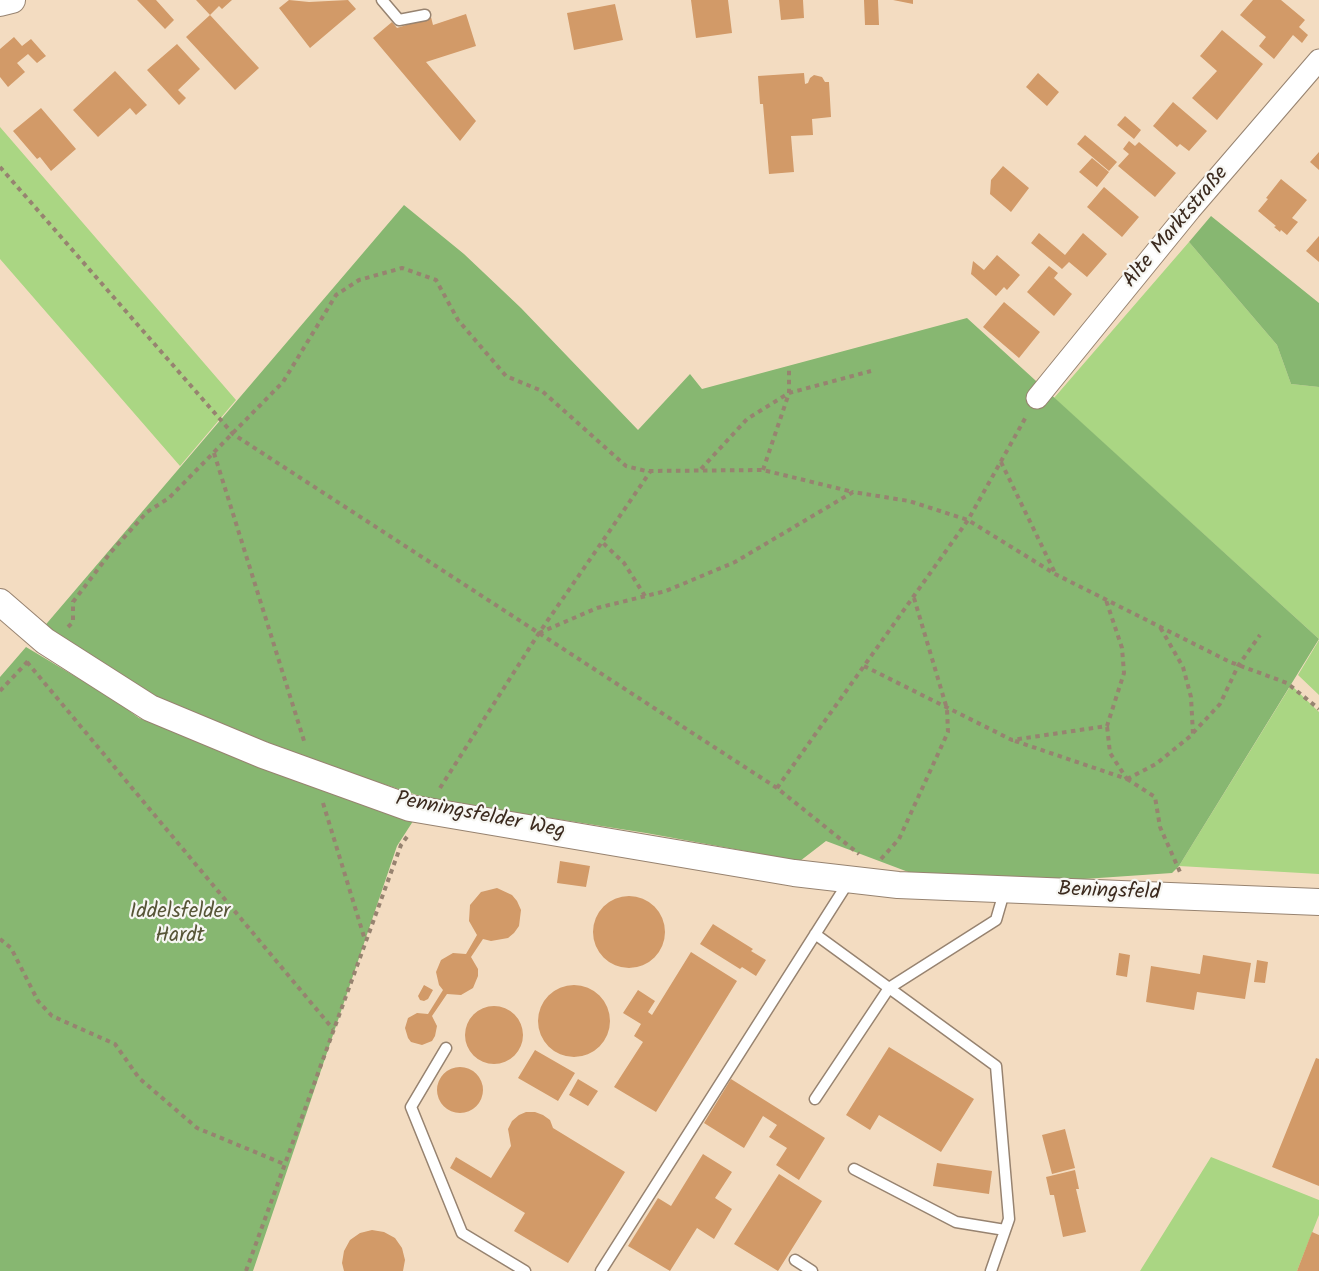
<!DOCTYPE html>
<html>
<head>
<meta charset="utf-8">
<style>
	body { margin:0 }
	canvas { display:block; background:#f3dcc1 }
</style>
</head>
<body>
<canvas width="1319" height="1271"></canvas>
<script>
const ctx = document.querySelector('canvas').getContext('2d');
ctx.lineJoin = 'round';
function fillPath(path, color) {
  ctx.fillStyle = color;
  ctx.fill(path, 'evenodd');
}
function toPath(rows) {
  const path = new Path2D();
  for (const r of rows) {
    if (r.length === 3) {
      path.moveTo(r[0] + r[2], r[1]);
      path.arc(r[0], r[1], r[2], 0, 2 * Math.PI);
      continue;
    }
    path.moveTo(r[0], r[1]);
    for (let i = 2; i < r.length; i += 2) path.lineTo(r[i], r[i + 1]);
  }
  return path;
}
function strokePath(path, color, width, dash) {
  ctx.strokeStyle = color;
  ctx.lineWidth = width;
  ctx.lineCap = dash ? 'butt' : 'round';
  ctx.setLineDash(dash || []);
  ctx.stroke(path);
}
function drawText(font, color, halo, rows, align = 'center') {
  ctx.font = font + ' Kalam,sans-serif';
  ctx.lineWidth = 4.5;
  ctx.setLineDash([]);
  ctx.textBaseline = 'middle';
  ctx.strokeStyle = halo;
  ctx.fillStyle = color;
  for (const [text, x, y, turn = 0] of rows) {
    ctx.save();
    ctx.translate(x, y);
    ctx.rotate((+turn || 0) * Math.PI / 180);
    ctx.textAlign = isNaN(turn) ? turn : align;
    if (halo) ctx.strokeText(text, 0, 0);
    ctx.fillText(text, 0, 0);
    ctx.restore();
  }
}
fillPath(toPath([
	[0,127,236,400,180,466,0,259],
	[1189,242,1277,345,1291,384,1319,387,1319,639,1054,398],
	[1319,640,1319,695,1298,675],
	[1291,685,1319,712,1319,874,1179,866],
	[1211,1157,1319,1200,1319,1215,1297,1271,1140,1271]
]), '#aad683');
fillPath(toPath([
	[404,205,464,254,521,308,638,430,690,374,702,389,967,318,1319,639,1179,866,1172,873,1069,880,911,873,826,841,800,861,646,833,429,799,268,746,150,697,42,629],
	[1211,216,1319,303,1319,387,1291,384,1277,345,1189,242],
	[26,647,113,699,139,718,400,816,417,815,397,846,253,1271,0,1271,0,677]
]), '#87b771');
fillPath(toPath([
	[137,0,156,0,174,20,165,29],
	[196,0,232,0,222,9,219,6,210,15],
	[289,0,309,2,348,0,356,9,310,48,279,8],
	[691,0,728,0,732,33,696,38],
	[779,0,803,0,804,18,781,20],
	[864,0,878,0,879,25,865,25],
	[893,0,913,0,913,4],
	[1253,0,1281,0,1305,20,1299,27,1308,35,1302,43,1293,35,1274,59,1259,46,1266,37,1240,15],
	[615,4,623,40,574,50,567,13],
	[466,14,476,46,426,62,476,121,460,141,373,38,392,22,397,28,431,17,433,25],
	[210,15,259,68,235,90,186,37],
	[1222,30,1263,64,1217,120,1192,98,1217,71,1200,56],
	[14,37,22,46,31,39,46,56,37,63,28,54,17,63,25,72,8,87,0,77,0,49],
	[177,44,200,69,178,90,186,98,179,105,147,70],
	[115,71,147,105,136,115,130,108,98,137,73,110],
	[804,73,805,84,808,83,810,78,814,75,822,77,825,82,829,82,831,117,812,119,813,135,791,136,794,172,769,174,763,104,760,104,758,76],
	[1038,73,1059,92,1047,106,1026,87],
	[1173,102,1207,131,1189,151,1180,144,1177,147,1153,126],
	[41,108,76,149,51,171,40,157,37,159,13,131],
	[1125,116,1141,130,1134,139,1117,125],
	[1085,135,1117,162,1109,171,1077,144],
	[1129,141,1135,146,1139,142,1176,173,1155,197,1118,166,1129,154,1123,149],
	[1319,152,1319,170,1310,162],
	[1092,158,1109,172,1097,187,1079,172],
	[1003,166,1029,188,1011,212,990,194,991,180],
	[1281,179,1307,200,1292,218,1298,222,1287,235,1281,230,1280,232,1274,227,1276,226,1258,211,1268,199,1266,198],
	[1104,187,1139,217,1122,237,1087,207],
	[1039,233,1065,255,1083,233,1107,254,1087,277,1069,262,1062,269,1031,243],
	[1319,236,1319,262,1306,251],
	[997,255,1020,275,1007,290,1004,287,996,296,971,274,973,261,984,270],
	[1049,266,1058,273,1054,278,1072,294,1054,316,1027,292],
	[1004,302,1040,332,1019,358,983,327],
	[560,861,590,866,586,887,557,883],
	[497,888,512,895,517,901,521,910,519,926,514,933,508,938,491,941,483,939,471,957,478,969,478,976,473,988,461,995,447,994,432,1016,437,1026,435,1036,432,1041,422,1045,411,1042,408,1038,405,1028,408,1018,417,1013,428,1014,443,990,439,985,436,972,441,960,453,953,466,954,477,935,469,921,470,905,481,892],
	[629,932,36],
	[713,924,753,949,751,951,766,960,756,976,742,967,740,969,700,944],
	[691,952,737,981,656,1112,614,1087,643,1042,634,1036,641,1024,623,1013,638,990,655,1001,648,1012,652,1015],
	[1119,953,1130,955,1127,977,1116,975],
	[1203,955,1251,963,1245,999,1197,992,1194,1010,1146,1002,1151,966,1200,974],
	[1257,960,1268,962,1265,983,1254,982],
	[574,1021,36],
	[424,985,433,990,428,999,424,1001,420,1000,418,996],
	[494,1035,29],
	[889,1047,974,1099,941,1152,879,1115,870,1130,846,1115],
	[535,1050,575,1073,558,1101,518,1078],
	[1316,1058,1319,1059,1319,1186,1272,1167],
	[460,1090,23],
	[578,1079,598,1091,588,1106,569,1095],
	[731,1079,825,1138,799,1180,776,1165,787,1148,769,1137,777,1125,763,1116,744,1148,704,1123],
	[526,1112,535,1112,543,1115,550,1120,553,1128,625,1172,568,1263,514,1231,525,1213,450,1168,456,1157,491,1178,511,1146,508,1129,512,1121,519,1115],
	[1065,1129,1075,1168,1052,1174,1042,1135],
	[703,1154,732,1172,715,1198,732,1209,714,1239,697,1228,670,1271,628,1246,658,1198,671,1206],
	[937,1163,992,1171,989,1194,933,1186],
	[1075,1170,1079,1189,1076,1189,1086,1232,1063,1237,1054,1195,1050,1195,1046,1177],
	[779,1174,822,1201,778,1271,734,1244],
	[372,1230,384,1232,395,1238,402,1248,405,1260,403,1271,344,1271,342,1263,344,1251,350,1240,360,1233],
	[1312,1232,1319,1235,1319,1271,1297,1271]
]), '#d29a68');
const service = toPath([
	[382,0,399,20,425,15],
	[815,934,996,1066,1009,1219,991,1271],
	[446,1048,411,1107,462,1233,525,1271],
	[815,1099,889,988,996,920,1005,889],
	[854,1169,956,1222,1005,1230],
	[795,1260,812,1271],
	[601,1271,849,881]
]);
const minor = toPath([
	[1037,398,1190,210,1319,60]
]);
const tertiary = toPath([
	[0,3,12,0],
	[0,602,45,641,150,708,263,755,410,808,794,873,898,885,1319,902]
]);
strokePath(service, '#978370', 13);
strokePath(minor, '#978370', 23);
strokePath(tertiary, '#978370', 28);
strokePath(toPath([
	[0,167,233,434,777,788,859,854],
	[214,453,305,744],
	[1001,462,1055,573],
	[701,469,747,419,789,393,871,371],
	[763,470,789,393,789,368],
	[645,596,624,563,602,542,650,472],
	[68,627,73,622,73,602,111,552,147,512,169,498,283,382,336,295,359,280,402,268,436,280,458,320,506,376,542,391,626,466,646,471,763,470,853,492],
	[539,633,597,608,666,591,735,562,853,492,909,501,968,520,1055,574,1230,662,1287,683,1319,709],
	[27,662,333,1029],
	[864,666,1012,740,1107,726,1124,673,1122,648,1106,600],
	[0,691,30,659],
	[1193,733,1220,704,1238,666,1260,635],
	[1015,741,1127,779,1110,753,1107,726],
	[1127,779,1156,764,1193,734,1191,697,1183,667,1160,627],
	[1127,779,1155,797,1160,827,1180,872],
	[440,788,539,633,602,542],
	[777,788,968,520,1027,415],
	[323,803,365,940],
	[881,859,899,839,948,732,947,709,914,598],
	[0,939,11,948,38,1001,52,1016,115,1044,139,1078,197,1128,284,1164],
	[246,1271,401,845,409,834]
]), '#978370', 4, [4.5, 4.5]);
strokePath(service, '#fff', 10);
strokePath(minor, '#fff', 21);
strokePath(tertiary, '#fff', 26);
drawText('21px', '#3b2a1e', '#f6f6f2', [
	["Alte Marktstraße",1177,228,-50],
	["Penningsfelder Weg",480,817,11],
	["Beningsfeld",1109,893,2]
]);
drawText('21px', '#575537', '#f6f6f2', [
	["Iddelsfelder",180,913],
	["Hardt",180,937]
]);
</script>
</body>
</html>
